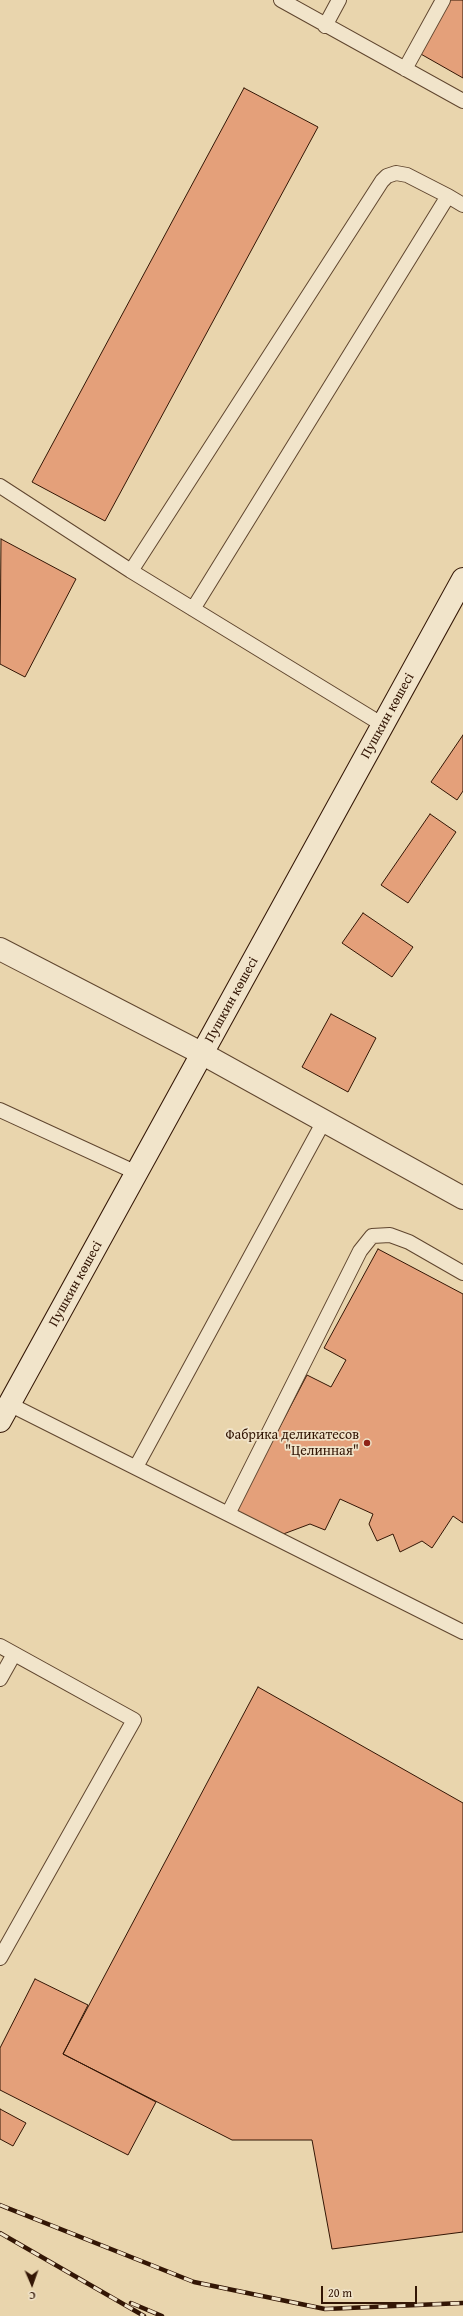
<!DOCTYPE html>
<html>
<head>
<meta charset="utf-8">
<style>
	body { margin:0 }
	#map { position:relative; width:463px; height:2316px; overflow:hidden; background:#e9d5ad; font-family:"Gentium Book Plus",serif }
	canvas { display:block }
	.north { position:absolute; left:12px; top:2264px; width:40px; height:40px; -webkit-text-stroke:3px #f1e4ca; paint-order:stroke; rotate:178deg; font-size:11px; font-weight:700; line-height:16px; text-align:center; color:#331605 }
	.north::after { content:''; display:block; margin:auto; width:14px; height:18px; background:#331605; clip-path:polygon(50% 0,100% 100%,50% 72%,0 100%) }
	.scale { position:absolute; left:321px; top:2286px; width:96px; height:18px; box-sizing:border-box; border:2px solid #331605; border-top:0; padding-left:5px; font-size:12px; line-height:14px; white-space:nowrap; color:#331605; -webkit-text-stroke:3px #f1e4ca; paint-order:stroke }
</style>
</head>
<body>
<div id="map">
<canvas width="463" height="2316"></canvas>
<div class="north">С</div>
<div class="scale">20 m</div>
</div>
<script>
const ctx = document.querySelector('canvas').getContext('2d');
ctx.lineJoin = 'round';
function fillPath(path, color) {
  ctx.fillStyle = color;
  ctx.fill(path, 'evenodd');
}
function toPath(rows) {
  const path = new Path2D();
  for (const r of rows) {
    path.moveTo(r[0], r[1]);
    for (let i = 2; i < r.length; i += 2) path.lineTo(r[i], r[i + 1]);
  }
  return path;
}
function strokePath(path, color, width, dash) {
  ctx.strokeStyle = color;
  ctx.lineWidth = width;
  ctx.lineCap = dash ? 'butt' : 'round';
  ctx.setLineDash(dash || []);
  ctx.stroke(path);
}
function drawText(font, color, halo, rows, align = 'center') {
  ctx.font = font + ' "Gentium Book Plus",serif';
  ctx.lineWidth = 3.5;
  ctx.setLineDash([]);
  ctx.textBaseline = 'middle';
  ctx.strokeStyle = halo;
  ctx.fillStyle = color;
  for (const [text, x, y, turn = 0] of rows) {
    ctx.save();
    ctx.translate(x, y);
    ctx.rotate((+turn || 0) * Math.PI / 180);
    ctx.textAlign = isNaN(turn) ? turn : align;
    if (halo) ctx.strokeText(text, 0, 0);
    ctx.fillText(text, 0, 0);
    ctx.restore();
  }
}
const building = toPath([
	[449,0,463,0,463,78,419,53,449,0],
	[244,88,318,127,105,521,32,482,244,88],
	[1,539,76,579,25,677,0,664,1,539],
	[463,735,463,791,457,800,431,782,463,735],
	[430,814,456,832,408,903,381,885,430,814],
	[363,913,413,947,392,977,342,943,363,913],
	[331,1014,376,1038,348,1092,302,1067,331,1014],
	[378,1249,463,1294,463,1523,453,1516,432,1548,422,1541,400,1552,393,1534,377,1541,369,1524,373,1514,340,1499,325,1530,310,1524,278,1536,233,1516,307,1375,331,1387,346,1360,324,1348,378,1249],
	[258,1687,463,1803,463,2232,332,2249,312,2140,232,2140,63,2054,258,1687],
	[35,1979,88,2005,63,2054,156,2102,128,2155,0,2090,0,2048,35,1979],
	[0,2109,26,2123,13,2146,0,2139,0,2109]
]);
fillPath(building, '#e4a07a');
strokePath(building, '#331605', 1);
const service = toPath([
	[281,0,463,101],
	[325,26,339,0],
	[405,69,443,0],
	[448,196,463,205],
	[0,486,131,571,383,725],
	[131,571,382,181,387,176,396,173,407,175,448,196,193,609],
	[0,1110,137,1173],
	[9,1404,463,1632],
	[136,1467,324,1121],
	[228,1514,360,1251,372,1236,390,1235,409,1242,463,1273],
	[0,1646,134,1720,0,1958],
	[0,1679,14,1654]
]);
const minor = toPath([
	[0,949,203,1054,463,1198]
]);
const secondary = toPath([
	[0,1421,463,579]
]);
strokePath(service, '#60462f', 16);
strokePath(minor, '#60462f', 24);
strokePath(secondary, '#331605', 24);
strokePath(service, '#f1e4ca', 14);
strokePath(minor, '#f1e4ca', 22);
strokePath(secondary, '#f1e4ca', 22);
const rail = toPath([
	[0,2205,194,2282,325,2309,463,2303],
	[0,2233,144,2316],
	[131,2303,162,2316]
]);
strokePath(rail, '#331605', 4.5);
strokePath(rail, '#f1e4ca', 3, [9]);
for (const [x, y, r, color] of [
	[367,1443,4,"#8f2418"]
]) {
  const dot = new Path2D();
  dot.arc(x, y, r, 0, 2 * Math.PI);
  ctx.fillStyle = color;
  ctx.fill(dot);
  strokePath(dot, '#f1e4ca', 1.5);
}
drawText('14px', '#331605', '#f1e4ca', [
	["Пушкин көшесі",388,716,-61],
	["Пушкин көшесі",232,1000,-61],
	["Пушкин көшесі",76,1284,-61]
]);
drawText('14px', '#331605', '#f1e4ca', [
	["Фабрика деликатесов",359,1435],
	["\"Целинная\"",359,1451]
], 'right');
</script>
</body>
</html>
